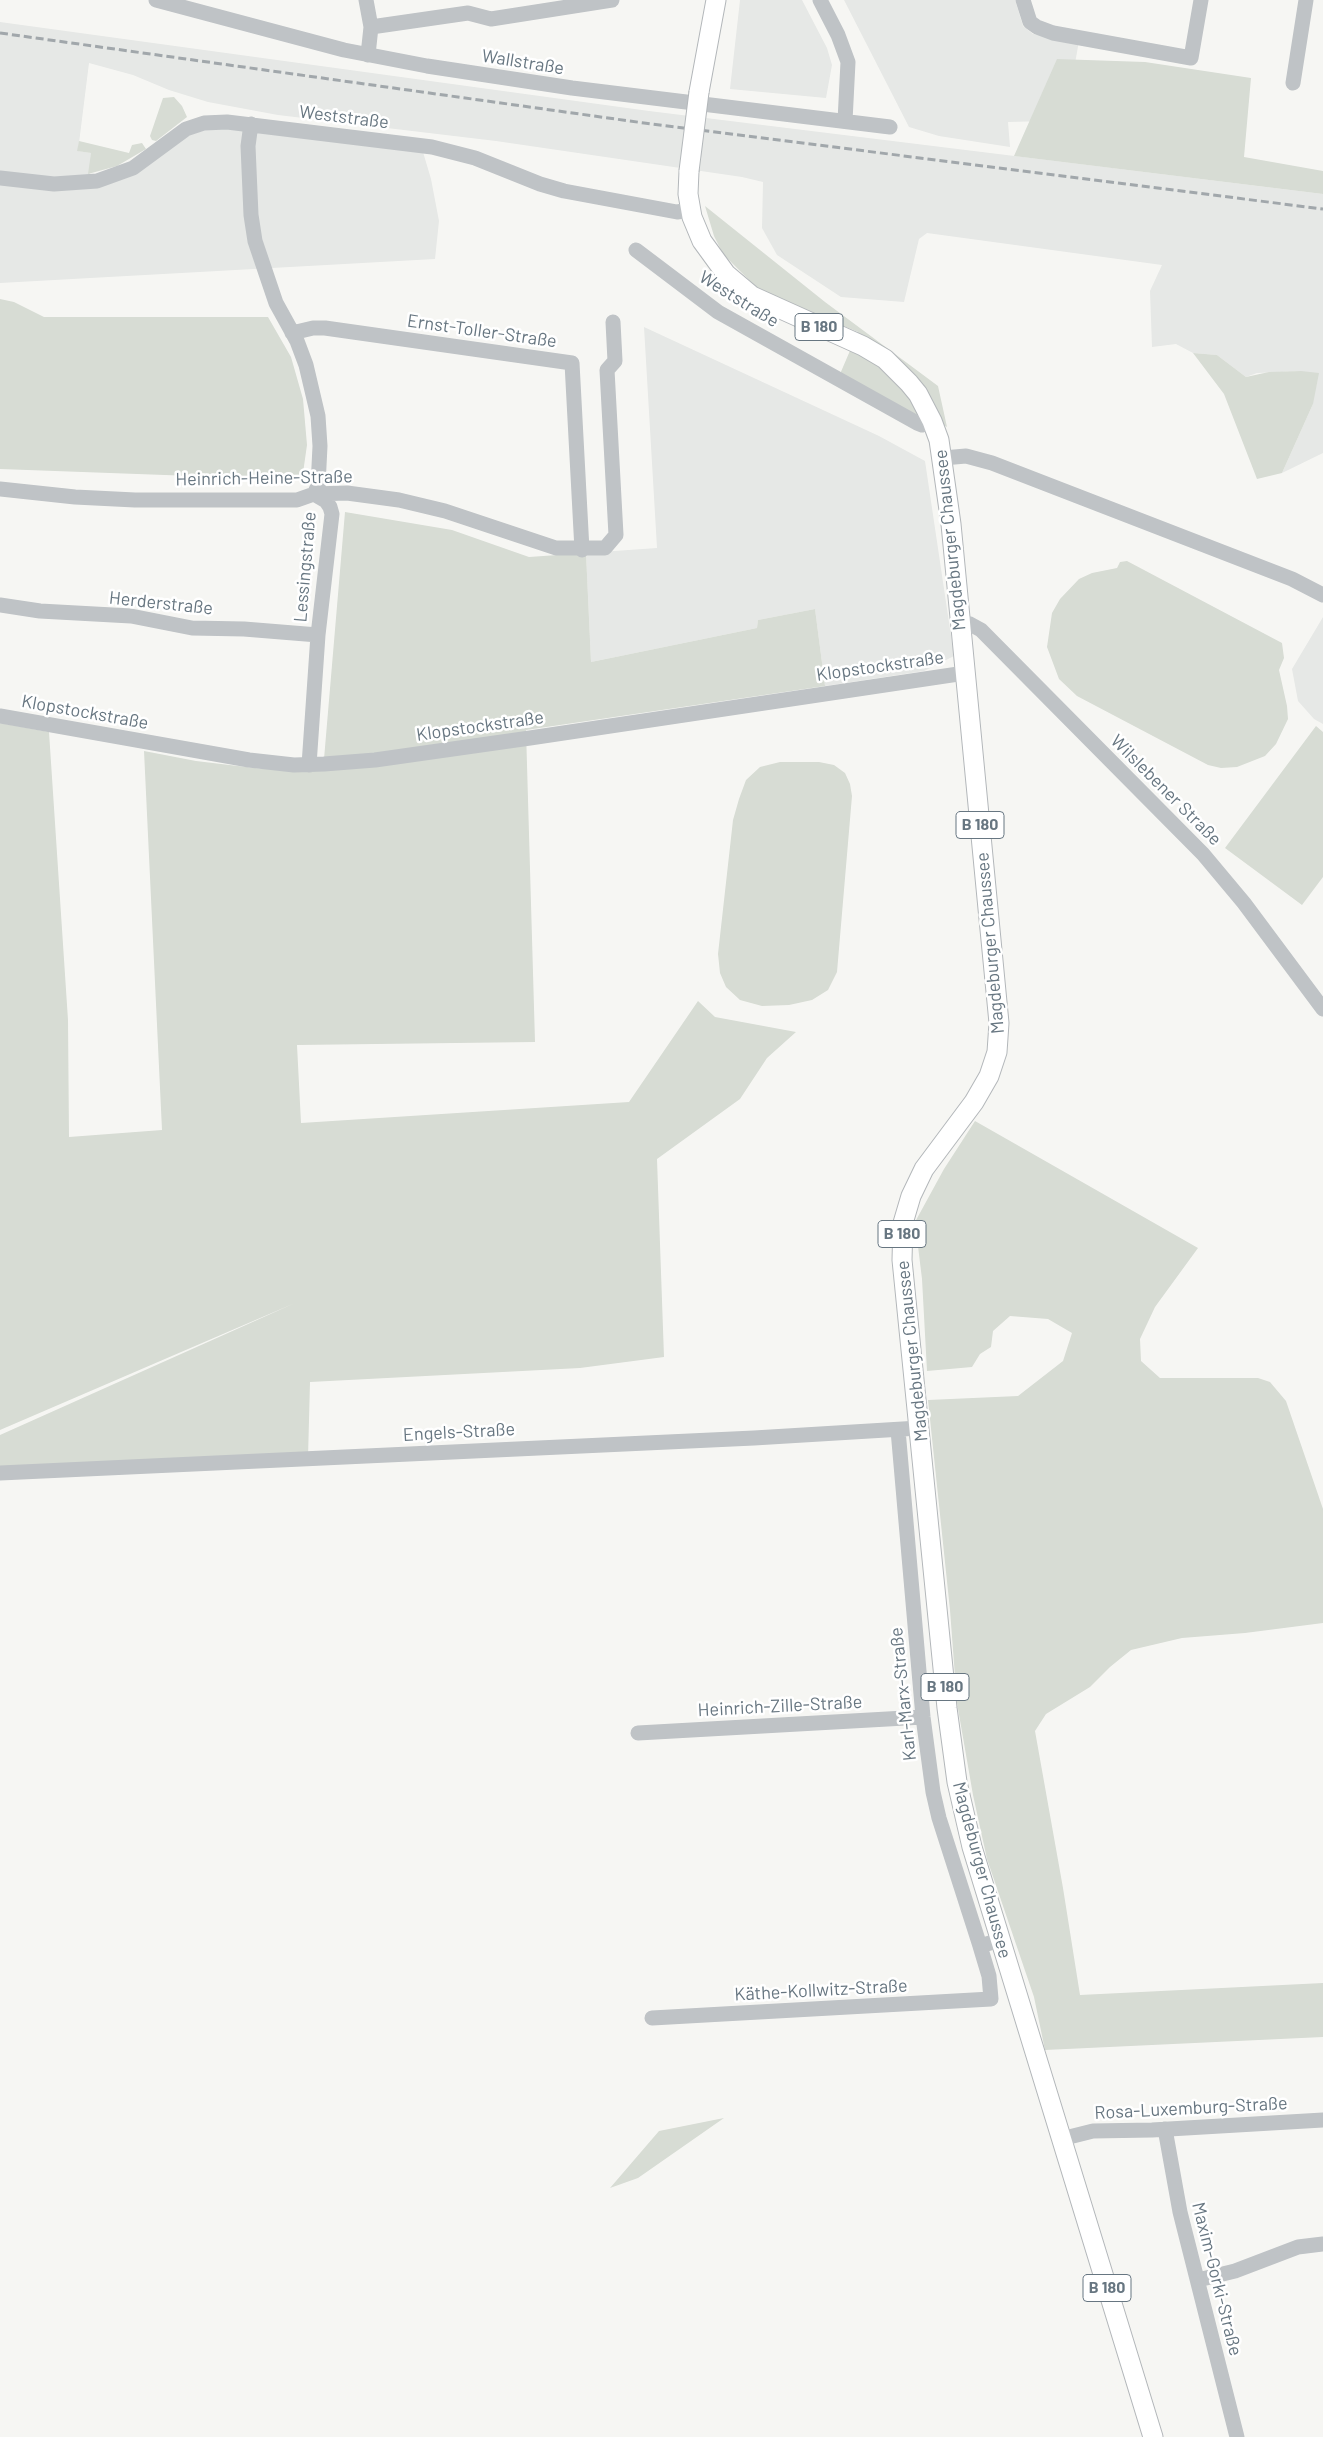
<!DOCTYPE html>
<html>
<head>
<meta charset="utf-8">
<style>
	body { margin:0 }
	canvas { display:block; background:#f6f6f3 }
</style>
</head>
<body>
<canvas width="1323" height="2437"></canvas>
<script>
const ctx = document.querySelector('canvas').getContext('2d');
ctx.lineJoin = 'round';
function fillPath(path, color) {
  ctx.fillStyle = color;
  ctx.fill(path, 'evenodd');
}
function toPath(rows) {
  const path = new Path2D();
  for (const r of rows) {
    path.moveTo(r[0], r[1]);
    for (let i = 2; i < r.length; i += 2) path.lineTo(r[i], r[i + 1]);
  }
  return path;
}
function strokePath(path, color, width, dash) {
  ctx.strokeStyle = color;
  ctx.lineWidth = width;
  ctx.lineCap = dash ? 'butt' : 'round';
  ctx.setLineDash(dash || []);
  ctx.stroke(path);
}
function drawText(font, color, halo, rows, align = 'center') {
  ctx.font = font + ' Barlow,sans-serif';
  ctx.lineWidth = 5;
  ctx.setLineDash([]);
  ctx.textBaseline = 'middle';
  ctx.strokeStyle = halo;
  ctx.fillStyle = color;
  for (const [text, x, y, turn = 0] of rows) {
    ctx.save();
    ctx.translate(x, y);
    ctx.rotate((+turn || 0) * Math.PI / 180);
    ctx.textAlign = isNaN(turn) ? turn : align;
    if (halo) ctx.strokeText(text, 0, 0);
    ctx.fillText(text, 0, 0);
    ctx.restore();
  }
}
fillPath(toPath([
	[740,0,802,0,827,48,832,65,826,98,730,89],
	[844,0,1015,0,1023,26,1033,34,1079,41,1074,69,1048,121,1008,122,1010,147,939,136,909,127],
	[0,22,649,111,1323,194,1323,453,1282,473,1313,404,1301,371,1257,373,1246,377,1217,355,1193,353,1176,344,1152,347,1150,291,1162,265,927,233,919,239,904,302,841,297,777,255,762,228,763,182,742,177,496,141,278,115,208,102,169,90,133,75,89,63,78,151,91,153,89,188,181,138,214,127,423,152,431,179,439,221,435,259,0,283],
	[644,327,879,436,925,461,954,656,924,671,825,686,815,609,758,620,757,628,591,662,586,553,657,548],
	[1323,617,1323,724,1314,719,1298,701,1292,669]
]), '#e6e8e6');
fillPath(toPath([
	[1057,59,1145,62,1251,78,1244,157,1323,171,1323,194,1014,156],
	[174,97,182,106,187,117,156,141,152,140,150,136,163,98],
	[79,141,129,153,132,145,142,143,146,149,117,166,88,174,91,153,77,151],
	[705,206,825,302,938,386,947,427,926,414,916,418,840,374,858,332,770,295,756,287,723,254,714,236],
	[0,299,14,302,44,317,268,317,291,357,303,399,307,445,302,480,0,469],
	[1193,353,1217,355,1246,377,1269,372,1301,371,1319,373,1313,404,1282,473,1257,479,1224,394],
	[345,512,452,530,529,557,586,553,591,662,757,628,758,620,815,609,825,686,526,730,535,1042,297,1045,301,1123,629,1102,698,1001,715,1017,796,1032,767,1058,740,1099,657,1159,664,1357,580,1368,310,1382,308,1458,0,1473,0,1435,295,1303,0,1430,0,723,49,732,68,1020,69,1137,162,1130,144,751,196,761,263,769,324,759],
	[1127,561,1282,643,1284,658,1279,670,1287,706,1288,719,1276,744,1265,756,1237,767,1221,768,1208,765,1077,696,1059,679,1047,647,1052,613,1060,599,1079,579,1092,573,1117,568,1120,562],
	[1316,726,1323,732,1323,877,1302,905,1225,848],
	[780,762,819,762,834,765,845,773,850,784,852,796,837,972,828,990,812,1000,789,1005,762,1006,740,1000,726,987,720,973,718,954,733,820,739,799,746,780,760,767],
	[975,1121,1198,1248,1155,1307,1140,1339,1141,1361,1160,1378,1258,1378,1270,1382,1286,1401,1323,1509,1323,1623,1245,1633,1182,1638,1131,1650,1110,1667,1090,1687,1046,1714,1035,1731,1063,1888,1080,1995,1323,1983,1323,2037,1045,2050,1034,1997,987,1859,973,1795,957,1703,950,1610,928,1400,1018,1396,1063,1361,1072,1333,1048,1319,1010,1316,993,1331,991,1347,980,1354,972,1367,927,1371,922,1279,915,1222,944,1169],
	[724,2118,638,2178,610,2188,659,2131]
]), '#d7dcd4');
const major = toPath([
	[699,92,716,0],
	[689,171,688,194,692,217,702,241,726,274,752,296,863,346,885,359,909,383,918,394,932,421,939,440,951,524,999,1023,997,1052,989,1076,974,1102,924,1169,911,1196,903,1223,902,1260,947,1708,957,1782,972,1847,1153,2437]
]);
strokePath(major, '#b3b7ba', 21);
strokePath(toPath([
	[156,0,344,50,427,66,572,88,890,127],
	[366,0,371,27,368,55],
	[820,0,838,35,848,62,845,121],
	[1023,0,1030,22,1037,27,1053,33,1191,58,1201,0],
	[371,27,468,13,491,19,612,0],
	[1293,83,1306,0],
	[251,124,248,146,251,215,255,241,276,303,297,341,306,365,318,416,320,446,318,486,314,494,326,501,330,507,332,514,318,635,309,765],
	[0,178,54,184,97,181,133,168,186,129,204,123,227,122,432,147,475,158,540,184,564,191,677,212,690,210],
	[636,250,718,312,917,423,922,425,932,421],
	[292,333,313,328,325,328,572,363,582,550],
	[943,458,966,456,992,463,1292,579,1323,595],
	[0,489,75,497,135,500,297,500,314,494,347,493,399,500,445,511,556,548,605,548,616,535,607,370,615,361,613,322],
	[0,605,40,611,131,616,192,628,244,629,318,635],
	[960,623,970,624,981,630,1203,854,1244,903,1323,1009],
	[0,716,249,760,294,765,324,764,375,760,530,738,965,673],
	[898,1430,923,1717,933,1792,939,1818,980,1946,1000,1940],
	[0,1473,754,1438,919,1428],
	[638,1733,923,1717],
	[652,2018,991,1999,989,1976,980,1946],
	[1165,2129,1180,2212,1237,2437],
	[1061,2139,1093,2131,1152,2130,1323,2120],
	[1198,2280,1235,2271,1298,2247,1323,2244]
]), '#bfc3c6', 15);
strokePath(major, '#fff', 19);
strokePath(toPath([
	[0,33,644,123,1323,209]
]), '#a1a7ab', 3, [8, 4]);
const majorBridge = toPath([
	[689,171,699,92]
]);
strokePath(majorBridge, '#b3b7ba', 21, []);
strokePath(majorBridge, '#fff', 19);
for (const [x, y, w] of [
	[819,327,48],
	[980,825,48],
	[902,1234,48],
	[945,1687,48],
	[1107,2288,48]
]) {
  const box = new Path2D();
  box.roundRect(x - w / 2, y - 13.5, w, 27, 4);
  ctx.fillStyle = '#fff';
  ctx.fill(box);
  strokePath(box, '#677681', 1);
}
drawText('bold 16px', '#677681', null, [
	["B 180",819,327],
	["B 180",980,825],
	["B 180",902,1234],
	["B 180",945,1687],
	["B 180",1107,2288]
]);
drawText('18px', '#677681', '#fff', [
	["Wallstraße",523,62,9],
	["Weststraße",344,117,7],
	["Weststraße",739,299,32],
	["Ernst-Toller-Straße",482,331,8],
	["Heinrich-Heine-Straße",264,478,-1],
	["Magdeburger Chaussee",950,540,-96],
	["Lessingstraße",305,567,-85],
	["Herderstraße",161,603,6],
	["Klopstockstraße",880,666,-8],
	["Klopstockstraße",85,712,10],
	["Klopstockstraße",480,726,-8],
	["Wilslebener Straße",1166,790,45],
	["Magdeburger Chaussee",990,943,-95],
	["Magdeburger Chaussee",912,1351,-96],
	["Engels-Straße",459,1432,-3],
	["Karl-Marx-Straße",903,1694,-96],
	["Heinrich-Zille-Straße",780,1706,-3],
	["Magdeburger Chaussee",982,1870,75],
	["Käthe-Kollwitz-Straße",821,1990,-3],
	["Rosa-Luxemburg-Straße",1191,2108,-3],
	["Maxim-Gorki-Straße",1217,2279,76]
]);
</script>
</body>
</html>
